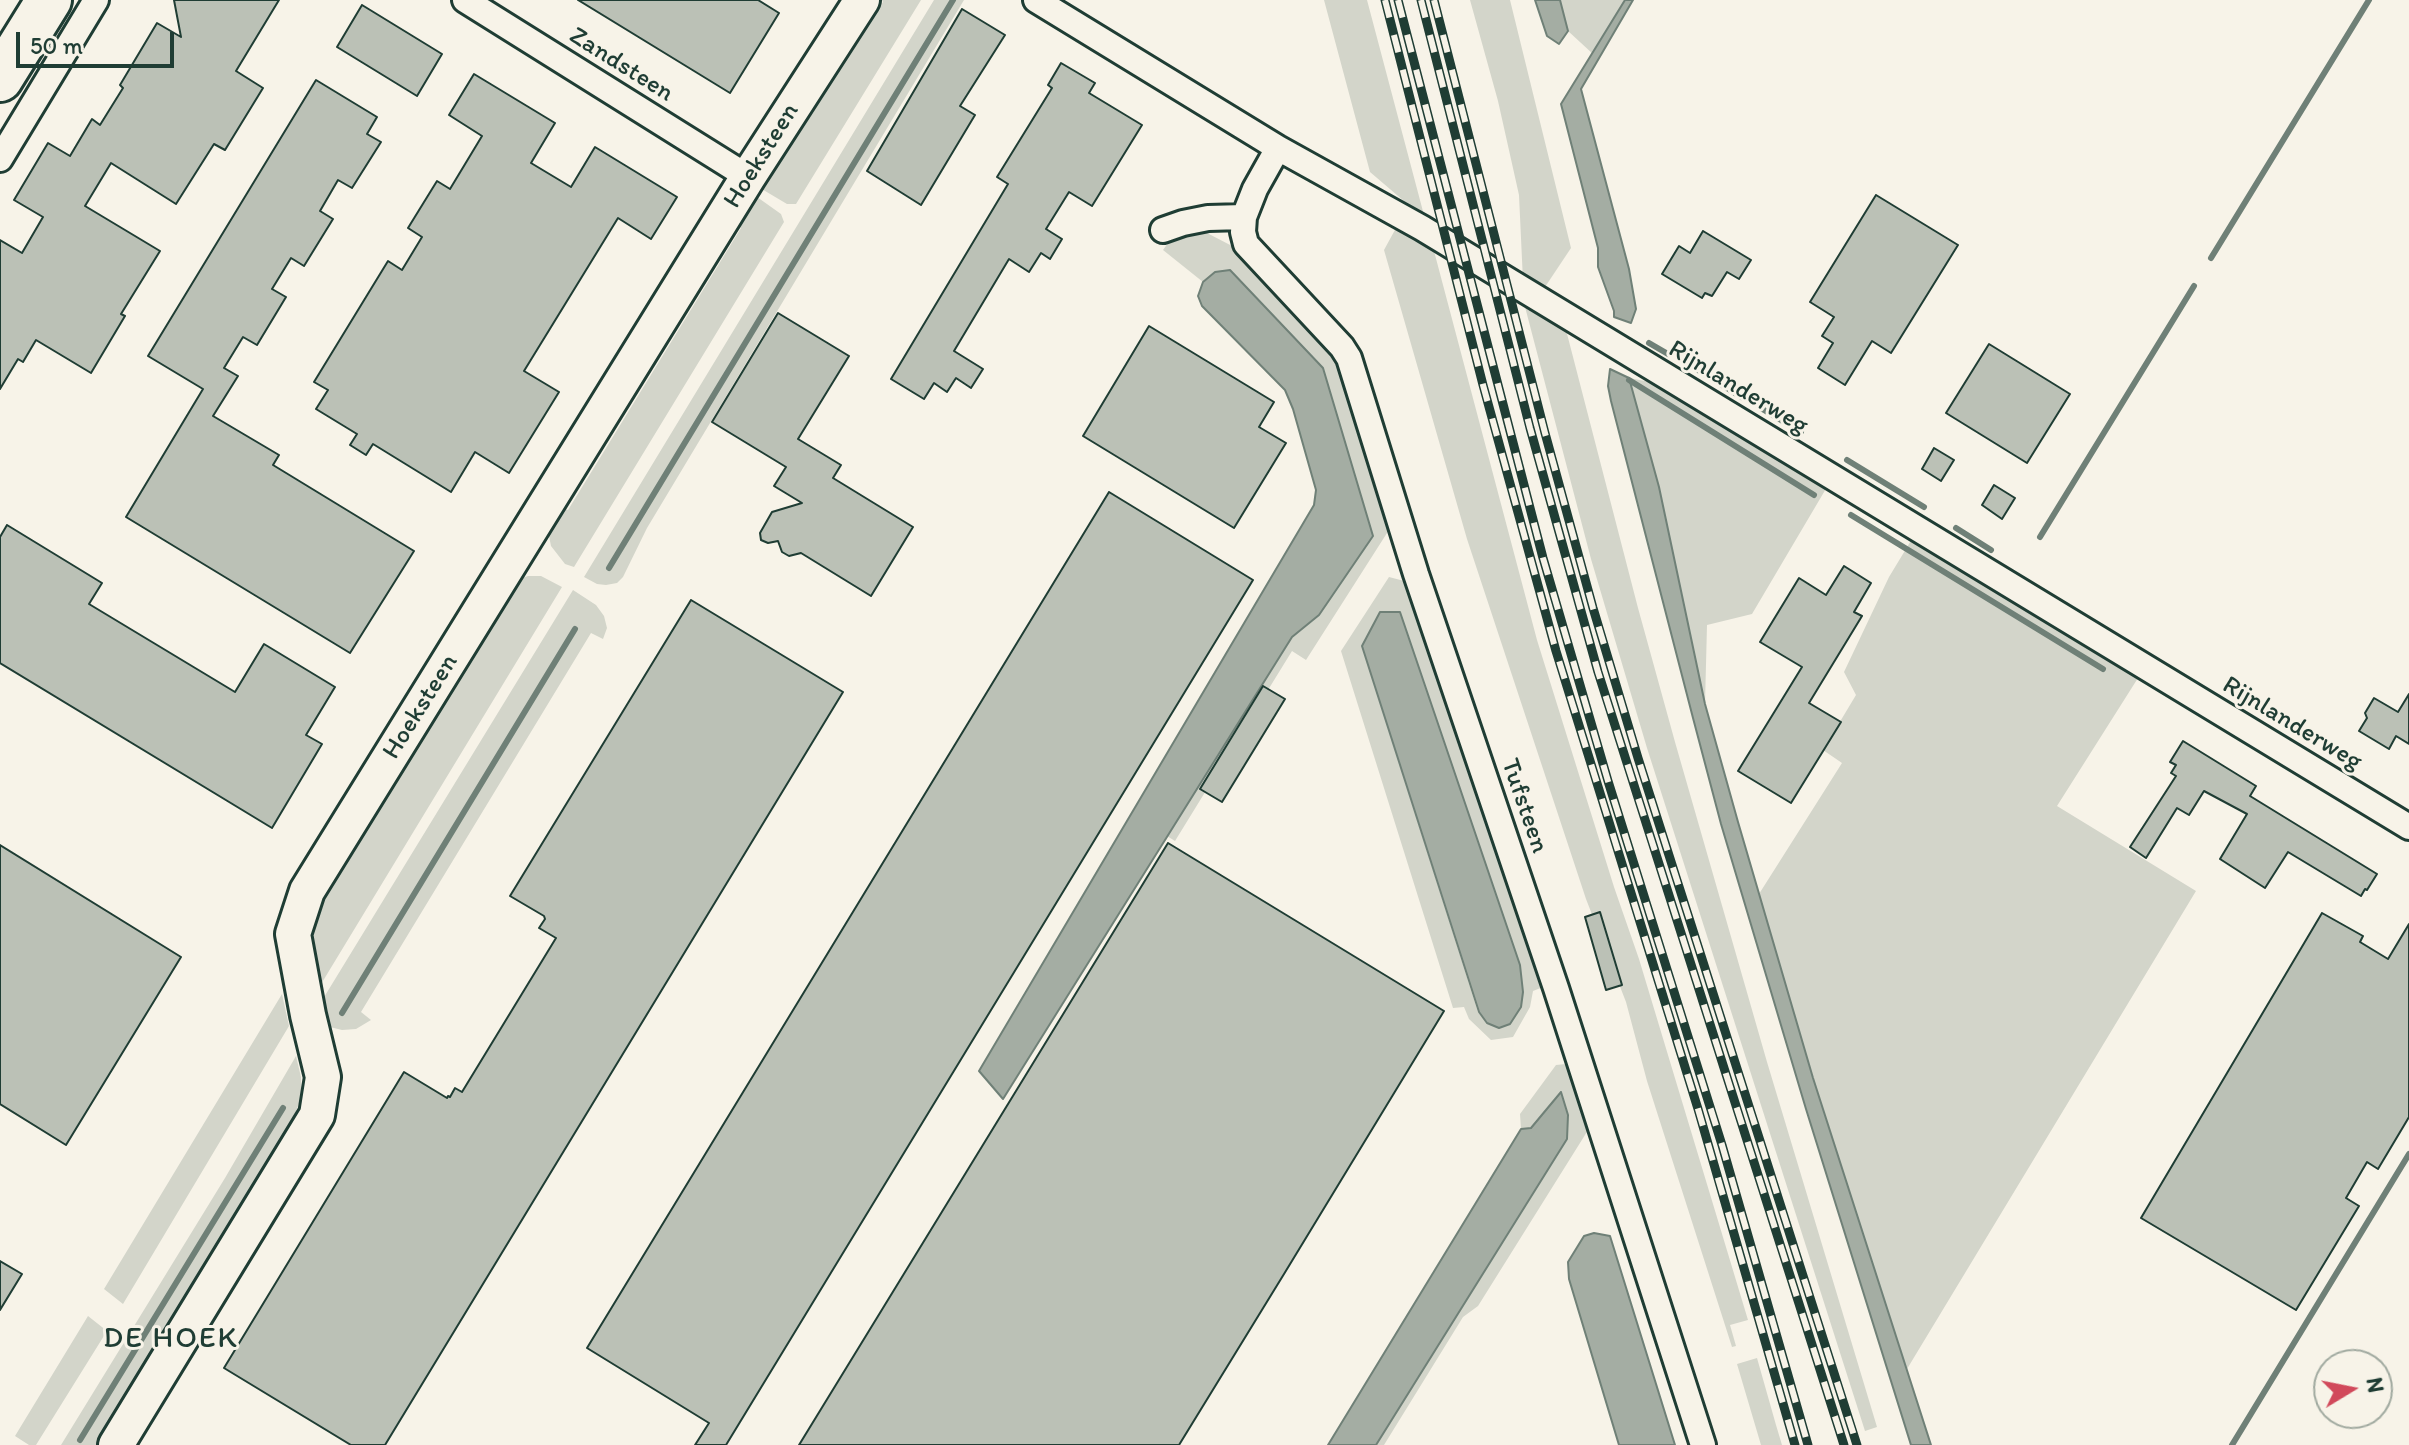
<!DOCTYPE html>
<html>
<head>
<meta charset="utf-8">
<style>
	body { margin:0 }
	#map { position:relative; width:2409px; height:1445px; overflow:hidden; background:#f7f3e8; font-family:Itim,sans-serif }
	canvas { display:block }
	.north { position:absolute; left:2313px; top:1349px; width:80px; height:80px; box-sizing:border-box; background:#f7f3e8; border:2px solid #a1aaa0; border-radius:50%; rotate:80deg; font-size:22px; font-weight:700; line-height:32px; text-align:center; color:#1f3d34 }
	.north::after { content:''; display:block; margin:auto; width:28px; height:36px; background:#d1495b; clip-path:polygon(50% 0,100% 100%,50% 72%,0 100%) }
	.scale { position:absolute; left:16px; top:32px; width:158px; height:36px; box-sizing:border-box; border:4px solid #1f3d34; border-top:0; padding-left:10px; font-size:24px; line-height:28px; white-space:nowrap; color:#1f3d34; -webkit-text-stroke:6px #f7f3e8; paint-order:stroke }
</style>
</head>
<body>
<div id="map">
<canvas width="2409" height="1445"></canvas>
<div class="north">N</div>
<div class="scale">50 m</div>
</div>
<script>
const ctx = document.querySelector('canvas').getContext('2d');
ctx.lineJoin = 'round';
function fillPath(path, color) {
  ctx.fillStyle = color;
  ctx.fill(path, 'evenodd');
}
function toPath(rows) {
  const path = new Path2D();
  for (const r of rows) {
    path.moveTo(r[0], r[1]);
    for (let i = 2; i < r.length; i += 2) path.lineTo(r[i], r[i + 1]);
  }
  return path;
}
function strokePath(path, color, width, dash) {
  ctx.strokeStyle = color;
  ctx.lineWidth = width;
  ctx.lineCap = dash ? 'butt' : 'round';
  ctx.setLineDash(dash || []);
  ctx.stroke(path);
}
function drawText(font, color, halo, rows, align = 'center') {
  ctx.font = font + ' Itim,sans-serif';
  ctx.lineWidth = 6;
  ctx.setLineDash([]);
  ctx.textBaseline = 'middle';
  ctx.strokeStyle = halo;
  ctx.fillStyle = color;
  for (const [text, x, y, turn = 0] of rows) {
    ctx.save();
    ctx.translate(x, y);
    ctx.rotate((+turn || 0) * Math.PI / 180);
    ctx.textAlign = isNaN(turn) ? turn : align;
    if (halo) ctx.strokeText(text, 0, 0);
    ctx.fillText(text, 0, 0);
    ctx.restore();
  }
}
fillPath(toPath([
	[882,0,921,0,796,204,787,204,755,185,791,128,800,132,883,2],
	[934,0,964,0,647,528,623,577,617,583,606,585,597,584,584,577],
	[1324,0,1367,0,1425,219,1370,172],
	[1470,0,1510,0,1571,248,1541,293,1523,281,1519,195,1498,101],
	[1560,0,1625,0,1593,54,1568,31],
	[750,192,781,214,784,222,574,567,565,564,551,546,547,526,559,507,568,510,741,228,733,221],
	[1396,228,1434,251,1537,640,1614,887,1639,959,1748,1320,1730,1325,1736,1346,1732,1347,1647,1081,1626,1002,1586,899,1467,539,1384,250],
	[1207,233,1234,247,1330,349,1337,361,1390,524,1387,533,1306,660,1292,651,1175,841,1167,836,1292,637,1319,615,1373,536,1215,272,1203,282,1163,250,1168,243,1188,234],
	[1524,303,1565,326,1638,608,1675,742,1767,1062,1877,1427,1865,1431,1647,748,1591,559],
	[1629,378,1661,384,1827,487,1752,614,1707,625,1705,704,1659,487],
	[1912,539,2138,678,2057,806,2196,891,1907,1369,1813,1078,1759,894,1842,763,1823,750,1856,695,1844,672,1889,577],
	[528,576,541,576,562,587,315,994,305,947,315,907,513,581],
	[1389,577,1408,582,1543,987,1533,991,1530,1007,1513,1037,1491,1040,1469,1019,1464,1007,1453,1008,1341,651],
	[1362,646,1487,1023,1478,1012],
	[573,590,596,605,604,616,607,628,603,639,591,633,361,1012,371,1020,356,1029,342,1030,326,1026,318,1007],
	[282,994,289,1026,123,1304,104,1289],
	[296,1056,301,1077,301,1099,293,1118,97,1445,61,1445,225,1178],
	[1566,1064,1571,1066,1590,1127,1478,1306,1463,1317,1384,1445,1376,1445,1566,1139,1561,1093,1531,1128,1521,1129,1520,1114,1556,1065],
	[88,1316,107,1331,36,1445,29,1445,15,1436],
	[1757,1358,1776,1425,1782,1445,1761,1445,1737,1364]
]), '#d3d5ca');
const water = toPath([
	[1535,0,1560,0,1568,31,1559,44,1547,36,1535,0],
	[1625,0,1633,0,1581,89,1629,269,1636,309,1631,323,1614,317,1614,311,1598,267,1598,248,1561,104,1625,0],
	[1230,270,1323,368,1373,536,1319,615,1292,637,1003,1099,979,1071,1314,505,1316,490,1293,409,1285,390,1202,306,1198,296,1203,282,1215,272,1230,270],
	[1610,369,1629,378,1659,487,1705,704,1738,822,1813,1078,1931,1445,1911,1445,1806,1109,1721,824,1693,718,1611,401,1608,386,1610,369],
	[1380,612,1400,612,1520,965,1523,992,1521,1007,1510,1024,1499,1028,1487,1023,1479,1012,1362,646,1380,612],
	[1561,1092,1568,1115,1567,1139,1376,1445,1328,1445,1521,1129,1531,1128,1561,1092],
	[1594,1233,1610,1236,1675,1445,1619,1445,1569,1279,1568,1262,1584,1236,1594,1233]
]);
fillPath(water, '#a4ada3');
strokePath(water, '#6f8077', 2);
strokePath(toPath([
	[2211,258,2369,0],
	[1649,343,1668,354],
	[1698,370,1743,398],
	[1629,380,1814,495],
	[1759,407,1801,432],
	[1847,460,1924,507],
	[1851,515,2103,669],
	[1956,528,1991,550],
	[2040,537,2194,286],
	[609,568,953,0],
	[342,1013,575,629],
	[80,1440,283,1108],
	[2232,1445,2409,1154]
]), '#6f8077', 6);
const building = toPath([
	[174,0,279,0,236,71,263,88,225,150,214,144,176,204,111,163,85,206,160,251,121,314,125,316,91,373,36,340,23,362,18,359,0,389,0,240,22,253,43,217,14,200,48,143,70,156,92,119,100,125,123,88,120,85,157,23,181,37,174,0],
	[578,0,758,0,779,13,730,93,578,0],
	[362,5,442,54,417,96,337,47,362,5],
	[962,9,1005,35,960,106,975,115,921,205,867,171,962,9],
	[1061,63,1095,83,1089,93,1142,125,1092,206,1069,192,1046,229,1062,239,1050,259,1041,253,1029,272,1009,259,954,351,983,369,971,388,956,378,947,392,934,383,924,399,891,379,1008,184,997,177,1052,88,1048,85,1061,63],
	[474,74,555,123,531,163,571,187,595,147,677,197,651,239,618,218,524,371,559,392,509,473,475,452,451,492,373,444,366,455,350,445,357,434,316,409,328,390,314,382,388,261,402,270,422,237,408,228,437,181,450,189,482,136,449,115,474,74],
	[316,80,377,117,367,134,381,142,352,188,338,180,320,211,333,219,304,266,291,258,272,289,286,297,257,345,243,337,224,368,238,376,213,416,279,455,273,465,414,551,350,653,126,517,203,389,148,356,316,80],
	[1876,195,1958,245,1891,353,1872,341,1845,385,1818,368,1833,343,1822,336,1834,317,1810,302,1876,195],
	[1703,231,1751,260,1739,279,1727,272,1712,296,1705,293,1702,298,1662,274,1679,246,1690,253,1703,231],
	[778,313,849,356,798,439,841,465,833,478,913,527,871,596,801,553,789,556,782,552,778,541,768,543,761,540,760,533,772,512,802,503,774,486,786,467,712,422,778,313],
	[1149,326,1274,402,1259,427,1286,443,1234,528,1083,436,1149,326],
	[1989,344,2070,394,2027,463,1946,413,1989,344],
	[1934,448,1954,460,1941,481,1922,469,1934,448],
	[1994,485,2015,498,2002,519,1982,505,1994,485],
	[1109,492,1253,580,726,1445,695,1445,709,1423,587,1348,1109,492],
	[7,525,102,583,89,604,235,692,264,644,335,687,306,735,322,744,272,828,0,663,0,537,7,525],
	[1844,566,1871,583,1854,612,1862,616,1809,703,1841,722,1791,803,1738,771,1802,667,1760,642,1799,578,1826,595,1844,566],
	[691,600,843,692,385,1445,351,1445,224,1368,404,1072,447,1098,448,1096,450,1097,455,1088,462,1092,556,938,539,928,545,919,544,916,510,896,691,600],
	[1263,686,1285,699,1222,802,1200,789,1263,686],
	[2409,694,2409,744,2396,736,2389,749,2359,731,2367,718,2365,713,2374,698,2398,712,2409,694],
	[2183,741,2256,786,2250,796,2377,874,2367,890,2365,889,2361,896,2288,852,2265,888,2220,859,2247,814,2204,791,2189,815,2177,808,2146,858,2130,847,2176,776,2171,773,2176,765,2170,762,2183,741],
	[1168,843,1444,1011,1284,1274,1179,1445,799,1445,1168,843],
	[0,845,181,957,66,1145,0,1104,0,845],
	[1600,912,1622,985,1606,990,1585,917,1600,912],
	[2322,913,2363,936,2360,942,2388,959,2409,924,2409,1117,2378,1169,2367,1162,2346,1198,2359,1206,2296,1310,2141,1218,2322,913],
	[0,1261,22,1274,0,1310,0,1261]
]);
fillPath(building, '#bbc1b6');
strokePath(building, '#1f3d34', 2);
const street = toPath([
	[465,0,748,177],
	[1036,0,1278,148,1422,228,2409,827],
	[1278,148,1255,189,1244,217,1243,232,1246,244,1342,347,1349,358,1416,574,1556,988,1703,1445],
	[0,159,96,0],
	[1163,230,1183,223,1208,218,1244,217]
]);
const secondary = toPath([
	[116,1445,317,1115,323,1077,308,1015,293,934,307,891,748,177,862,0]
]);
const highway = toPath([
	[0,79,49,0]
]);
strokePath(street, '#1f3d34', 30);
strokePath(secondary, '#1f3d34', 40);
strokePath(highway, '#1f3d34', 50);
strokePath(street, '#f7f3e8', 24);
strokePath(secondary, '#f7f3e8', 34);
strokePath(highway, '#f7f3e8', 44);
const rail = toPath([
	[1385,0,1483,385,1556,651,1698,1109,1795,1445],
	[1398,0,1543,558,1608,781,1722,1145,1808,1445],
	[1421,0,1530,428,1598,672,1844,1445],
	[1434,0,1545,433,1593,608,1638,758,1857,1445]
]);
strokePath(rail, '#1f3d34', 9);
strokePath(rail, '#f7f3e8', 6, [18]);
drawText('26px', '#1f3d34', '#f7f3e8', [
	["Zandsteen",621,65,32],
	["Hoeksteen",762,156,-58],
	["Rijnlanderweg",1738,388,31],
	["Hoeksteen",421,707,-58],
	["Rijnlanderweg",2292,724,31],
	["Tufsteen",1524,806,71]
]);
ctx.letterSpacing = '2px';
drawText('30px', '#1f3d34', '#f7f3e8', [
	["DE HOEK",171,1339]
]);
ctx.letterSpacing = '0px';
</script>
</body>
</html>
